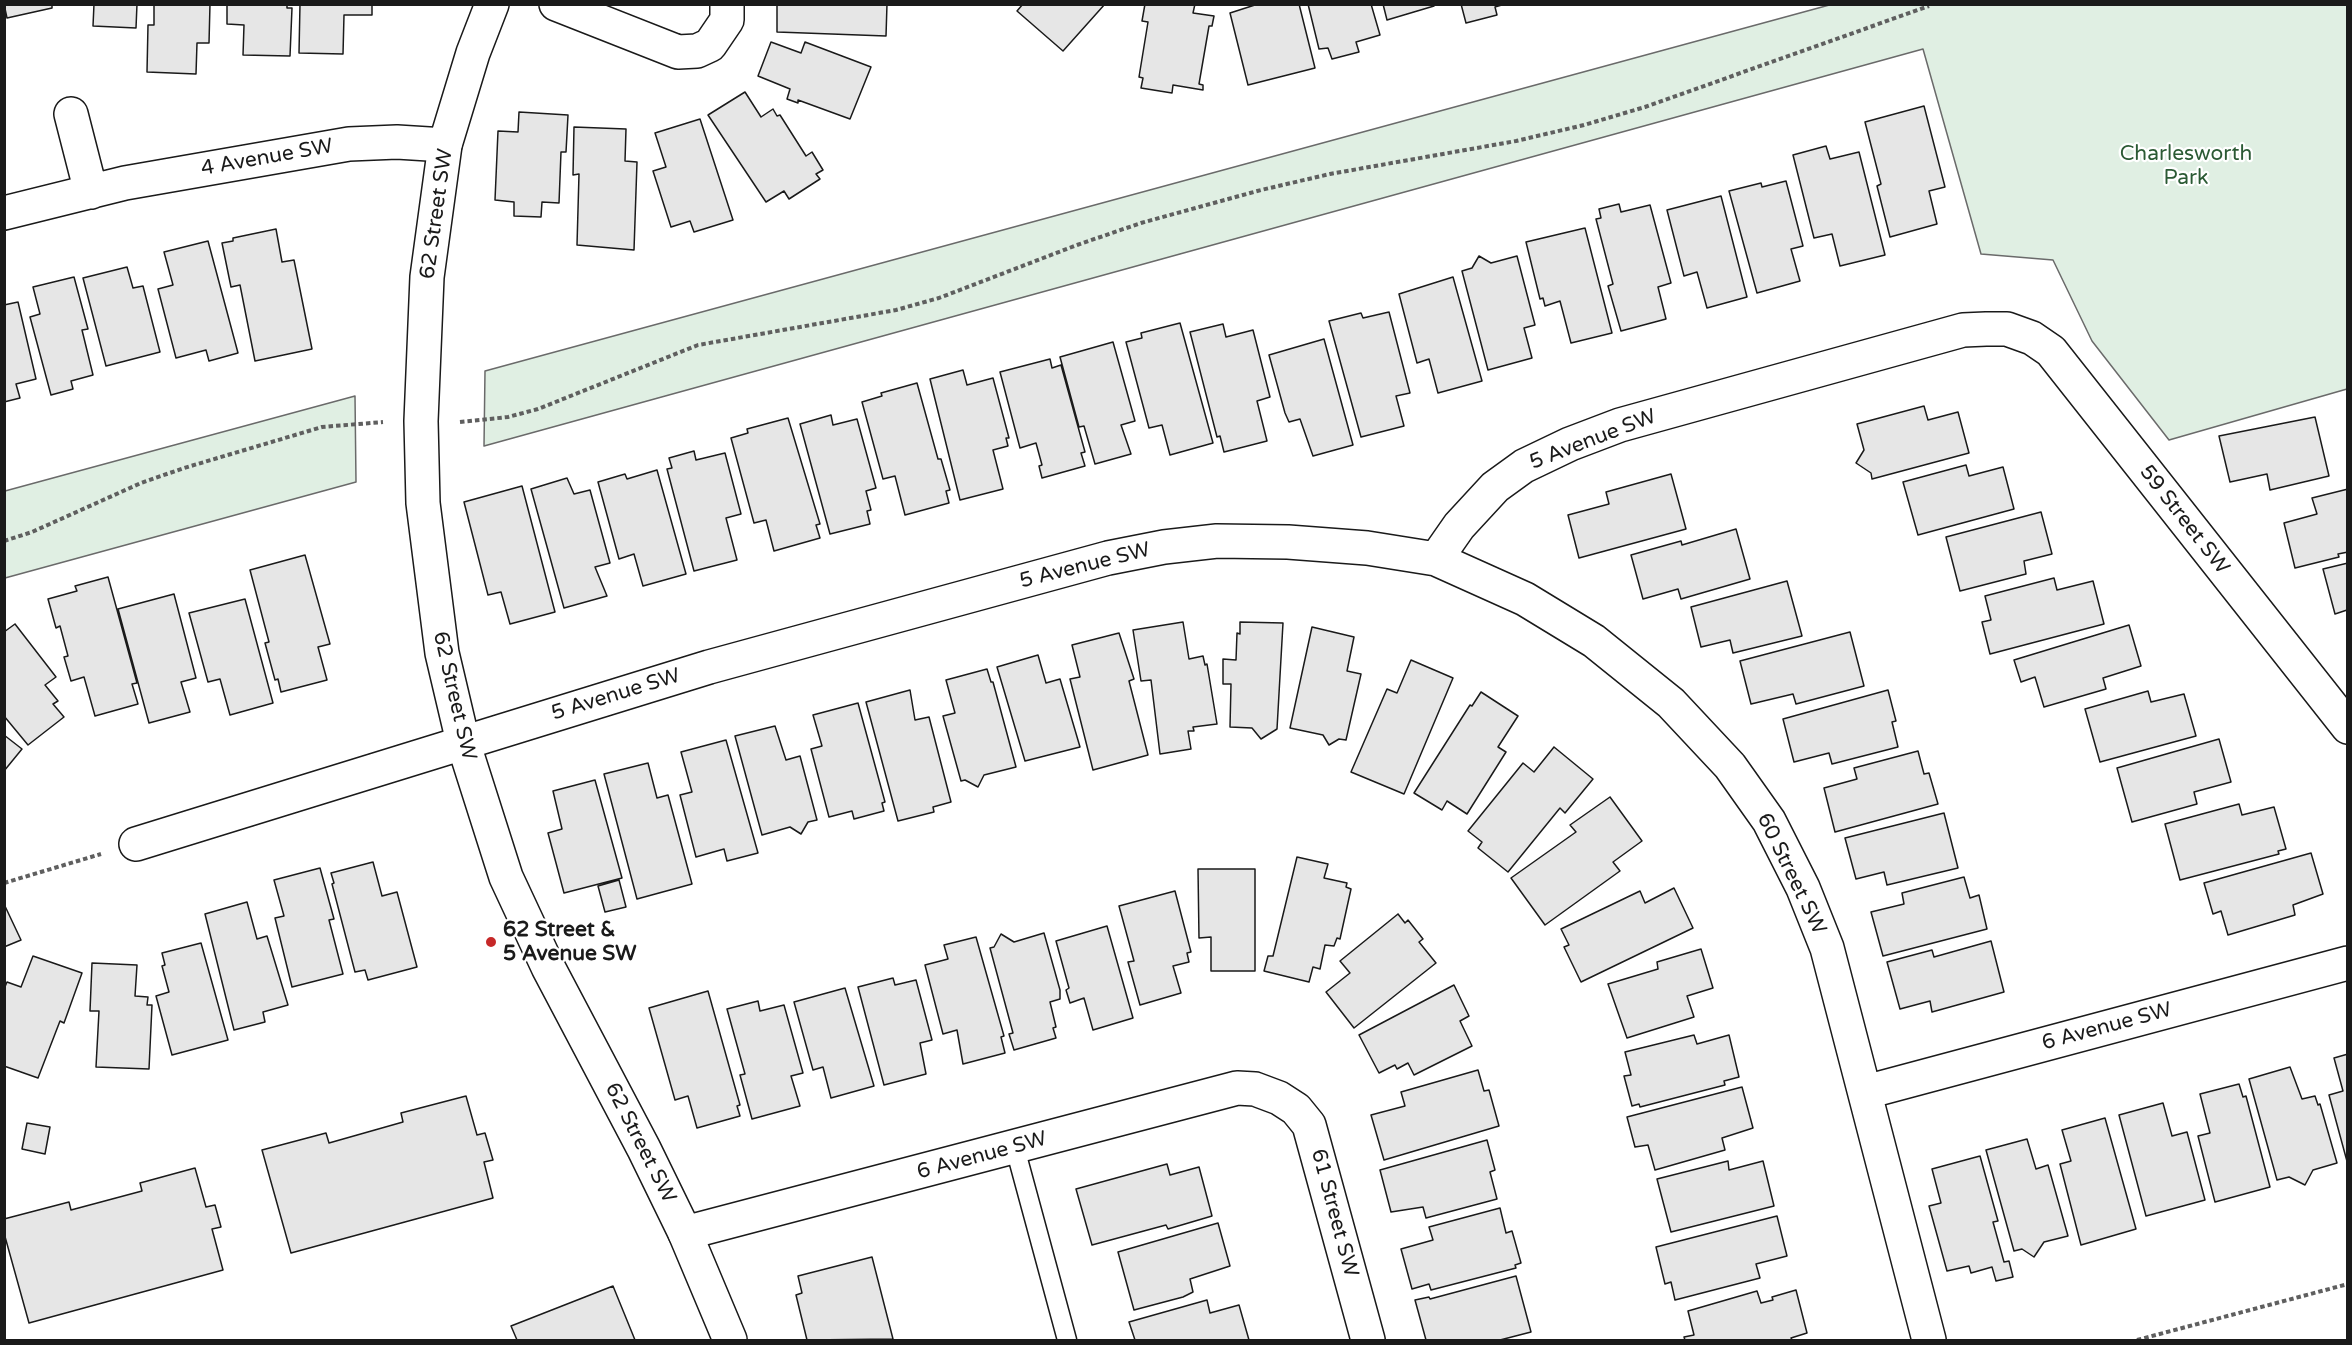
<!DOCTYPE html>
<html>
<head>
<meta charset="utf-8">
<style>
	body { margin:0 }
	#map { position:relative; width:2352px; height:1345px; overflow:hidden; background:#fff; font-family:"Varela Round",sans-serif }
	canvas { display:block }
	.frame { position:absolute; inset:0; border:6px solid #1a1a1a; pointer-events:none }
</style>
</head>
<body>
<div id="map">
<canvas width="2352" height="1345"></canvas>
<div class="frame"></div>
</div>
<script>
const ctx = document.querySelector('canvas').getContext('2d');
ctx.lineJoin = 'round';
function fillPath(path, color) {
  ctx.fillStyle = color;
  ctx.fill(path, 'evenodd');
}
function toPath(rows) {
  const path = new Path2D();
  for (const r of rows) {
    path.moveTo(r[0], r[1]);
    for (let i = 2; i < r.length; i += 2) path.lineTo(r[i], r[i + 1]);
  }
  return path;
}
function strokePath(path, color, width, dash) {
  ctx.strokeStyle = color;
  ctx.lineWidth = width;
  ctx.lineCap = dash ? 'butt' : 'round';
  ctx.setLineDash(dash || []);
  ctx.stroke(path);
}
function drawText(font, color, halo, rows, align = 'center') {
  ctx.font = font + ' "Varela Round",sans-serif';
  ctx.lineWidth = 4.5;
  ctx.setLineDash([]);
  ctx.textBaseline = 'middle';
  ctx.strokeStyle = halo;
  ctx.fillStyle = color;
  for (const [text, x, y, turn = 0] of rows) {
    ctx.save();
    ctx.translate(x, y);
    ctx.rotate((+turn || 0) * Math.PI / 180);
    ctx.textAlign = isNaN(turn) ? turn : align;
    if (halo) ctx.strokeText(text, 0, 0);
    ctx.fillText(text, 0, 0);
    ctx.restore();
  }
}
const green = toPath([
	[1833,4,2347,5,2347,389,2169,440,2092,341,2053,260,1981,254,1923,49,484,446,485,371,1833,4],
	[355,396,356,482,5,578,5,491,355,396]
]);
fillPath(green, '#e0efe3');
strokePath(green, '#6a6a6a', 1.5);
const building = toPath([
	[4,4,52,4,52,8,7,18,4,4],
	[94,4,137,4,136,28,93,26,94,4],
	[154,4,210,4,209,43,197,43,196,74,147,72,148,25,154,25,154,4],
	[227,4,287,4,287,8,292,8,290,56,243,55,244,25,227,24,227,4],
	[300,4,372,4,372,15,344,15,343,54,299,53,300,4],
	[777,4,887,4,886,36,777,32,777,4],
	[1023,4,1105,4,1063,51,1017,11,1023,4],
	[1145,4,1195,4,1193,13,1214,16,1212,26,1209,26,1199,84,1203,85,1203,90,1173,85,1172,93,1141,88,1143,78,1139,77,1148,22,1142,21,1145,4],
	[1258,4,1299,4,1315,68,1248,85,1230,13,1258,4],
	[1308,4,1371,4,1380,35,1356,42,1359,52,1332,59,1328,48,1319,49,1308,4],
	[1383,4,1434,4,1434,6,1387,20,1383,4],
	[1461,4,1505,4,1495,7,1497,15,1466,23,1461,4],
	[771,42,801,53,805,42,871,67,850,119,798,100,798,103,787,99,790,89,758,76,771,42],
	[745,92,761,117,773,109,777,116,780,115,806,156,812,152,823,170,816,174,820,179,789,199,784,191,766,202,708,115,745,92],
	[1924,106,1945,187,1929,191,1937,224,1890,237,1877,186,1881,184,1865,122,1924,106],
	[519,112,568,115,566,152,561,152,559,203,542,202,541,217,514,216,514,202,495,200,498,131,518,132,519,112],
	[700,119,733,220,694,232,690,221,671,227,653,171,666,167,655,133,700,119],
	[574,127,626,129,625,161,637,162,634,250,577,245,579,174,573,175,574,127],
	[1826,146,1830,159,1859,152,1885,255,1840,266,1832,234,1814,238,1793,155,1826,146],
	[1786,181,1803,246,1791,249,1800,281,1757,293,1729,191,1761,183,1762,187,1786,181],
	[1721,196,1747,297,1707,308,1697,272,1684,276,1667,210,1721,196],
	[1619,204,1621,212,1650,205,1671,283,1658,287,1666,319,1621,331,1608,286,1613,284,1596,219,1601,218,1599,209,1619,204],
	[1585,228,1612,333,1571,343,1560,301,1545,306,1543,298,1540,299,1526,242,1585,228],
	[276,229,282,262,294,260,312,349,255,361,240,285,231,287,222,243,233,241,233,238,276,229],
	[208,241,238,353,209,361,206,350,176,358,158,289,173,285,164,252,208,241],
	[1479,256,1491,263,1517,256,1535,325,1524,328,1532,358,1488,370,1462,271,1472,268,1479,256],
	[127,267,133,288,143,286,160,352,106,366,83,278,127,267],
	[74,277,88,329,82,330,93,375,71,381,73,389,51,395,30,317,40,314,33,287,74,277],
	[1453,277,1482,381,1438,393,1429,359,1417,363,1399,294,1453,277],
	[18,302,36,379,16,384,20,398,4,402,4,305,18,302],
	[1389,312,1410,393,1396,396,1404,426,1361,437,1329,321,1361,313,1363,318,1389,312],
	[1180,323,1213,443,1170,455,1162,425,1149,428,1126,342,1142,338,1141,333,1180,323],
	[1223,324,1226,337,1253,330,1270,397,1257,401,1267,441,1224,452,1220,436,1217,437,1190,332,1223,324],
	[1324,339,1353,445,1313,456,1300,419,1289,422,1285,413,1269,355,1324,339],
	[1113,342,1135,421,1121,425,1131,454,1095,464,1084,426,1079,427,1060,357,1113,342],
	[1050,359,1052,368,1061,365,1085,452,1081,453,1085,466,1042,478,1039,466,1042,465,1036,443,1020,448,1000,372,1050,359],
	[963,370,967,385,993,378,1009,438,1006,438,1008,446,993,450,1003,489,960,500,930,379,963,370],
	[917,383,938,459,941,459,950,490,946,491,949,503,905,515,895,476,883,479,862,402,882,396,881,393,917,383],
	[1924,406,1928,420,1958,412,1969,453,1872,479,1871,473,1856,463,1864,450,1857,424,1924,406],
	[831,415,833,425,857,419,876,488,866,491,871,510,867,511,870,524,830,534,800,424,831,415],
	[2315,417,2329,476,2270,490,2267,474,2230,482,2219,436,2315,417],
	[788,418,820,524,816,525,820,538,774,551,766,520,754,523,731,438,748,433,747,429,788,418],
	[694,451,696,460,725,453,741,514,726,518,737,560,694,571,667,469,672,468,669,458,694,451],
	[1966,465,1969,476,2003,467,2014,509,1918,535,1903,482,1966,465],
	[657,470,686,574,643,586,634,554,619,559,598,482,625,474,627,479,657,470],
	[1671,474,1686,529,1579,558,1568,515,1609,504,1606,492,1671,474],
	[567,478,574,494,590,490,610,563,595,567,607,596,564,608,531,489,567,478],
	[522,486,555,612,510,624,501,592,488,595,464,502,522,486],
	[2348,489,2348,552,2338,554,2339,557,2295,568,2284,523,2317,514,2312,498,2348,489],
	[2041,512,2052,554,2024,561,2026,574,1960,591,1946,537,2041,512],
	[1736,529,1750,579,1681,599,1678,589,1643,599,1631,555,1681,541,1682,545,1736,529],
	[305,555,330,644,318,647,327,680,281,692,278,679,275,680,265,643,269,642,250,570,305,555],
	[2348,563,2348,613,2347,610,2335,614,2323,569,2348,563],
	[108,577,137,683,132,684,138,704,95,716,84,677,71,681,64,657,68,656,60,626,56,628,48,599,77,591,75,586,108,577],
	[2054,578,2057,590,2093,581,2104,624,1990,654,1982,622,1991,620,1985,596,2054,578],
	[1787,581,1802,636,1733,653,1730,640,1701,647,1691,607,1787,581],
	[174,594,196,678,181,682,190,712,149,723,118,609,174,594],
	[245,599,273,703,230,715,220,679,208,682,189,613,245,599],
	[1183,622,1189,659,1203,656,1205,665,1207,664,1217,724,1193,727,1194,731,1188,731,1191,749,1160,754,1151,680,1141,681,1133,630,1183,622],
	[1240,622,1283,623,1277,729,1261,739,1252,728,1230,727,1231,684,1223,684,1223,659,1236,660,1237,633,1240,634,1240,622],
	[15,624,56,677,45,685,58,701,53,704,64,717,28,745,4,716,4,632,15,624],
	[2129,625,2141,666,2103,678,2106,689,2044,707,2035,677,2021,682,2014,660,2129,625],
	[1312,627,1354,637,1347,671,1361,674,1346,740,1339,739,1329,745,1323,735,1290,728,1312,627],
	[1850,632,1864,686,1796,704,1793,694,1751,704,1740,661,1850,632],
	[1119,633,1134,679,1129,681,1148,755,1093,770,1070,679,1080,677,1072,645,1119,633],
	[1038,655,1046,683,1060,679,1080,747,1025,761,997,667,1038,655],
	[1411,660,1453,678,1404,794,1351,772,1387,689,1397,693,1411,660],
	[987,669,991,682,993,682,1016,767,984,775,978,787,965,780,961,781,943,716,955,713,946,680,987,669],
	[910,690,915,720,929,717,951,802,933,807,934,812,898,821,866,702,910,690],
	[1888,690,1896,721,1892,722,1898,747,1832,764,1829,753,1794,762,1783,719,1888,690],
	[2148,691,2151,702,2184,694,2196,736,2100,762,2085,709,2148,691],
	[1481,692,1518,716,1498,747,1506,752,1467,814,1447,801,1442,810,1414,793,1470,705,1472,706,1481,692],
	[858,703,885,802,882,803,884,811,854,819,852,811,829,817,811,749,822,746,813,715,858,703],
	[775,726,786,760,800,756,817,820,808,822,801,834,790,827,762,835,735,736,775,726],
	[4,735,22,749,4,771,4,735],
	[2219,739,2231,782,2194,792,2197,804,2132,822,2117,768,2219,739],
	[726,740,758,853,727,861,724,849,696,857,680,795,692,792,681,752,726,740],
	[1554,747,1593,779,1565,813,1560,808,1508,872,1478,848,1482,842,1468,831,1523,763,1534,772,1554,747],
	[1918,751,1924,774,1929,773,1938,804,1835,832,1824,788,1857,779,1854,768,1918,751],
	[648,763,657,798,668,795,692,884,637,899,604,774,648,763],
	[595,780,622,878,564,893,548,833,562,829,553,791,595,780],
	[1610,797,1642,841,1613,862,1620,871,1545,925,1511,878,1576,832,1570,825,1610,797],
	[2239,804,2242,815,2274,807,2286,849,2278,851,2279,854,2180,880,2165,824,2239,804],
	[1944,813,1958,868,1887,885,1884,872,1856,879,1845,838,1944,813],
	[2311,853,2323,894,2293,905,2295,915,2228,935,2221,911,2213,914,2204,883,2311,853],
	[1297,857,1328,864,1324,878,1347,883,1346,887,1351,889,1340,939,1337,938,1334,946,1325,945,1320,969,1313,967,1309,982,1264,971,1268,956,1273,956,1297,857],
	[373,862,382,896,397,892,417,967,368,980,365,970,355,972,332,884,334,883,331,873,373,862],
	[320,868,334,919,329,920,343,974,292,987,275,918,284,916,274,880,320,868],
	[1198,869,1255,869,1255,971,1211,971,1211,937,1199,938,1198,869],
	[1964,877,1970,898,1979,895,1987,929,1883,956,1871,912,1904,904,1902,893,1964,877],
	[619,880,626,907,605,912,598,886,619,880],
	[1674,888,1693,928,1581,982,1564,947,1569,945,1561,929,1640,891,1645,903,1674,888],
	[1175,891,1191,952,1187,953,1189,962,1173,966,1181,993,1140,1005,1128,962,1134,961,1119,906,1175,891],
	[247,902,257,939,267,936,288,1005,263,1012,265,1022,234,1030,205,914,247,902],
	[4,904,21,940,4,947,4,904],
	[1398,914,1405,923,1408,920,1423,939,1419,942,1436,963,1354,1028,1326,992,1350,973,1340,961,1398,914],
	[1107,926,1133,1018,1093,1030,1084,998,1070,1003,1066,990,1069,988,1056,941,1107,926],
	[1044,933,1060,990,1060,999,1050,1002,1056,1027,1053,1028,1056,1038,1014,1050,1009,1034,1013,1033,990,948,994,947,1001,934,1014,942,1044,933],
	[976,937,1004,1036,1001,1037,1005,1053,963,1064,957,1030,943,1034,925,965,948,959,944,945,976,937],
	[1991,941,2004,992,1932,1012,1930,1001,1900,1009,1887,962,1932,950,1934,957,1991,941],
	[201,943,228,1040,172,1055,156,996,169,992,162,966,165,965,162,953,201,943],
	[1701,949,1713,988,1687,996,1694,1017,1627,1038,1608,984,1658,969,1657,962,1701,949],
	[33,956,82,973,64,1023,60,1021,38,1078,4,1066,4,989,7,982,21,987,33,956],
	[92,963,137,965,135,996,148,997,147,1005,152,1005,149,1069,96,1067,99,1011,90,1011,92,963],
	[893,978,895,985,916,980,932,1040,920,1043,926,1074,884,1085,858,987,893,978],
	[1454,985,1469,1016,1460,1021,1472,1046,1414,1075,1408,1063,1397,1069,1395,1065,1379,1073,1359,1035,1454,985],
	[845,988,874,1086,831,1098,823,1067,813,1070,794,1002,845,988],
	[708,991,740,1105,737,1106,740,1116,697,1128,688,1096,675,1100,649,1008,708,991],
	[758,1001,760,1011,784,1005,803,1073,791,1076,800,1106,752,1119,740,1075,745,1074,727,1009,758,1001],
	[1694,1035,1697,1044,1729,1035,1739,1077,1724,1081,1725,1085,1640,1107,1639,1104,1632,1106,1624,1076,1631,1075,1625,1052,1694,1035],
	[2348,1054,2348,1165,2329,1095,2343,1091,2334,1058,2348,1054],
	[2290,1067,2302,1099,2315,1096,2318,1105,2320,1104,2337,1163,2313,1170,2305,1185,2289,1177,2277,1180,2249,1079,2290,1067],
	[1478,1070,1484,1091,1489,1090,1499,1126,1384,1160,1371,1115,1405,1106,1401,1092,1478,1070],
	[2239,1084,2243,1097,2246,1096,2270,1187,2215,1202,2198,1136,2210,1133,2200,1094,2239,1084],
	[1742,1087,1753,1128,1722,1138,1725,1150,1655,1170,1648,1145,1635,1147,1627,1117,1742,1087],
	[466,1096,477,1135,485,1133,493,1160,484,1162,493,1198,291,1253,262,1150,326,1133,329,1143,403,1122,401,1113,466,1096],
	[2163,1103,2172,1136,2187,1132,2205,1200,2146,1216,2119,1115,2163,1103],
	[2105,1118,2136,1229,2081,1245,2060,1164,2071,1161,2062,1130,2105,1118],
	[27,1123,50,1127,45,1154,22,1149,27,1123],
	[2027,1139,2036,1169,2048,1165,2068,1236,2044,1242,2034,1257,2022,1249,2014,1251,1986,1150,2027,1139],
	[1487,1140,1495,1170,1490,1172,1497,1199,1426,1218,1423,1207,1391,1212,1380,1170,1487,1140],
	[1980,1156,1998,1221,1993,1222,2004,1262,2009,1261,2013,1277,1996,1281,1992,1267,1971,1273,1969,1266,1947,1271,1929,1206,1941,1203,1932,1169,1980,1156],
	[1728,1161,1729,1170,1763,1161,1774,1206,1671,1232,1657,1179,1728,1161],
	[1167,1164,1170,1175,1199,1167,1212,1216,1168,1229,1166,1225,1092,1245,1076,1189,1167,1164],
	[195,1168,206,1207,215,1205,221,1227,212,1229,223,1270,29,1323,4,1233,4,1219,69,1202,71,1210,142,1191,140,1183,195,1168],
	[1500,1208,1506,1233,1512,1231,1521,1263,1515,1265,1516,1268,1431,1290,1429,1284,1412,1289,1401,1249,1433,1240,1429,1227,1500,1208],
	[1777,1216,1787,1256,1756,1264,1760,1278,1675,1300,1671,1282,1665,1284,1656,1247,1777,1216],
	[1218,1223,1230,1266,1190,1279,1193,1292,1183,1297,1134,1310,1118,1252,1218,1223],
	[872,1257,893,1339,807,1340,796,1295,802,1293,798,1276,872,1257],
	[1516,1276,1531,1332,1500,1340,1426,1340,1415,1300,1429,1297,1430,1299,1516,1276],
	[613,1286,635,1340,517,1340,511,1326,613,1286],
	[1796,1290,1807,1333,1791,1338,1792,1340,1685,1340,1684,1337,1694,1335,1688,1311,1757,1291,1761,1303,1773,1300,1772,1297,1796,1290],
	[1207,1300,1210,1313,1239,1305,1249,1340,1135,1340,1129,1322,1207,1300]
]);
fillPath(building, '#e6e6e6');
strokePath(building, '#1a1a1a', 1.5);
const lane = toPath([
	[1015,1148,1067,1340]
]);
const street = toPath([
	[556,4,678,52,697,51,710,45,727,20,727,4],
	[71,114,91,192],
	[4,213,125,183,349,144,397,142,445,145],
	[1436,559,1525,599,1594,641,1671,703,1730,766,1769,821,1803,888,1827,948,1929,1340],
	[136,844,709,667,1108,558,1164,547,1217,541,1288,542,1367,548,1436,559,1459,526,1495,487,1524,466,1570,444,1620,425,1963,330,1986,329,2007,329,2032,338,2051,351,2348,727],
	[1866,1092,2348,963],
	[685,1233,1237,1088,1255,1089,1279,1098,1296,1109,1309,1125,1368,1340]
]);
const secondary = toPath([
	[492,4,473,53,445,145,427,277,421,421,423,503,442,653,463,742,506,877,548,967,644,1149,685,1233,730,1340]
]);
strokePath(lane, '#1a1a1a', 21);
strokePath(street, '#1a1a1a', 36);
strokePath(secondary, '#1a1a1a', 36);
strokePath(toPath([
	[460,422,508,417,538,409,698,345,896,310,939,298,1077,245,1141,223,1261,190,1330,174,1516,141,1584,125,1645,107,1929,6],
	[4,541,32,532,141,483,184,468,322,427,383,422],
	[4,883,101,854],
	[2137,1340,2348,1284]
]), '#5f5f5f', 4, [4.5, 3]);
strokePath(lane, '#fff', 18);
strokePath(street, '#fff', 33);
strokePath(secondary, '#fff', 33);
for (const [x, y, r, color] of [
	[491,942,6,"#c62828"]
]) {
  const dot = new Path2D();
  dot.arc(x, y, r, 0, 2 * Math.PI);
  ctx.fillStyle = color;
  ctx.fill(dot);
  strokePath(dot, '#fff', 2);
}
drawText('21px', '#2b5a34', '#fff', [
	["Charlesworth",2186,154],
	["Park",2186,178]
]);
drawText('21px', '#1a1a1a', '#fff', [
	["4 Avenue SW",267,158,-10],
	["62 Street SW",437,214,-82],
	["5 Avenue SW",1593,440,-21],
	["59 Street SW",2184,520,52],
	["5 Avenue SW",1085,566,-14],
	["5 Avenue SW",616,695,-17],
	["62 Street SW",454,696,77],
	["60 Street SW",1791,874,64],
	["6 Avenue SW",2107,1027,-15],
	["62 Street SW",640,1143,63],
	["6 Avenue SW",982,1156,-15],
	["61 Street SW",1334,1213,75]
]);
drawText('bold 21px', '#1a1a1a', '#fff', [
	["62 Street &",503,930],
	["5 Avenue SW",503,954]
], 'left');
</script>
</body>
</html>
